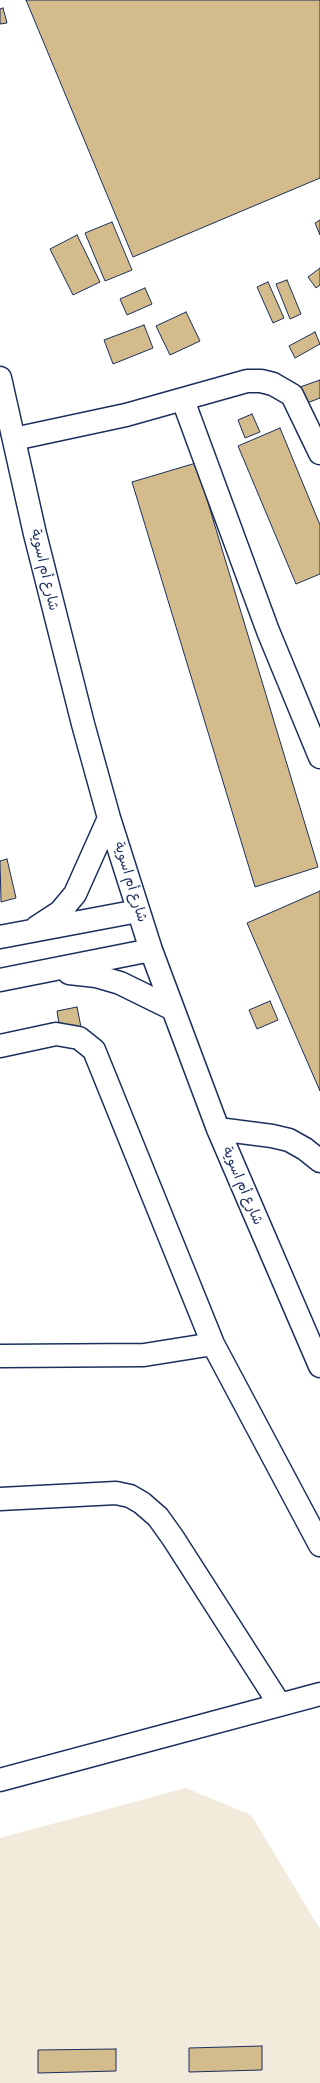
<!DOCTYPE html>
<html>
<head>
<meta charset="utf-8">
<style>
	body { margin:0 }
	canvas { display:block; background:#fff }
</style>
</head>
<body>
<canvas width="320" height="2083"></canvas>
<script>
const ctx = document.querySelector('canvas').getContext('2d');
ctx.lineJoin = 'round';
function fillPath(path, color) {
  ctx.fillStyle = color;
  ctx.fill(path, 'evenodd');
}
function toPath(rows) {
  const path = new Path2D();
  for (const r of rows) {
    path.moveTo(r[0], r[1]);
    for (let i = 2; i < r.length; i += 2) path.lineTo(r[i], r[i + 1]);
  }
  return path;
}
function strokePath(path, color, width, dash) {
  ctx.strokeStyle = color;
  ctx.lineWidth = width;
  ctx.lineCap = dash ? 'butt' : 'round';
  ctx.setLineDash(dash || []);
  ctx.stroke(path);
}
function drawText(font, color, halo, rows, align = 'center') {
  ctx.font = font + ' Itim,"Playpen Sans Arabic",sans-serif';
  ctx.lineWidth = 3;
  ctx.setLineDash([]);
  ctx.textBaseline = 'middle';
  ctx.strokeStyle = halo;
  ctx.fillStyle = color;
  for (const [text, x, y, turn = 0] of rows) {
    ctx.save();
    ctx.translate(x, y);
    ctx.rotate((+turn || 0) * Math.PI / 180);
    ctx.textAlign = isNaN(turn) ? turn : align;
    if (halo) ctx.strokeText(text, 0, 0);
    ctx.fillText(text, 0, 0);
    ctx.restore();
  }
}
fillPath(toPath([
	[186,1788,251,1815,320,1929,320,2083,0,2083,0,1838]
]), '#f2ebdc');
const building = toPath([
	[26,0,320,0,320,178,133,257,26,0],
	[3,8,7,23,0,24,0,9,3,8],
	[320,220,320,235,315,223,320,220],
	[112,222,132,270,105,281,85,233,112,222],
	[77,235,100,282,73,295,50,249,77,235],
	[320,268,320,285,316,288,308,277,320,268],
	[287,280,301,314,290,319,276,284,287,280],
	[268,282,284,318,273,323,257,287,268,282],
	[145,288,152,304,127,315,120,299,145,288],
	[186,312,200,341,170,355,156,326,186,312],
	[144,325,153,348,113,364,104,340,144,325],
	[315,332,320,344,295,358,289,346,315,332],
	[320,380,320,398,307,403,300,387,320,380],
	[252,414,260,432,245,438,238,420,252,414],
	[280,428,320,525,320,574,296,584,238,446,280,428],
	[196,463,318,867,255,887,132,482,196,463],
	[7,859,16,898,1,902,0,861,7,859],
	[320,891,320,1091,247,923,320,891],
	[270,1001,278,1020,257,1029,249,1010,270,1001],
	[77,1007,81,1027,60,1031,57,1011,77,1007],
	[262,2046,262,2070,189,2072,189,2048,262,2046],
	[116,2049,116,2071,38,2073,38,2050,116,2049]
]);
fillPath(building, '#d4bb8b');
strokePath(building, '#1b2f5e', 1);
const minor = toPath([
	[0,378,35,534,83,724,109,818,151,950,218,1129,320,1366],
	[183,400,268,631,320,757],
	[14,439,126,415,247,381,261,381,273,384,292,395,320,453],
	[37,927,60,912,75,894,109,818],
	[0,937,138,911],
	[69,973,96,976,120,983,173,1009],
	[0,980,151,950],
	[0,1046,56,1034,79,1038,94,1050,213,1344,320,1545],
	[218,1129,272,1136,289,1140,305,1149,320,1161],
	[0,1356,144,1355,213,1344],
	[0,1499,116,1493,130,1496,142,1503,158,1517,173,1538,280,1705],
	[0,1780,320,1694]
]);
strokePath(minor, '#1b2f5e', 25);
strokePath(minor, '#fff', 22);
drawText('14px', '#1b2f5e', '#fff', [
	["شارع أم اسوية",44,570,77],
	["شارع أم اسوية",130,882,73],
	["شارع أم اسوية",242,1186,67]
]);
</script>
</body>
</html>
